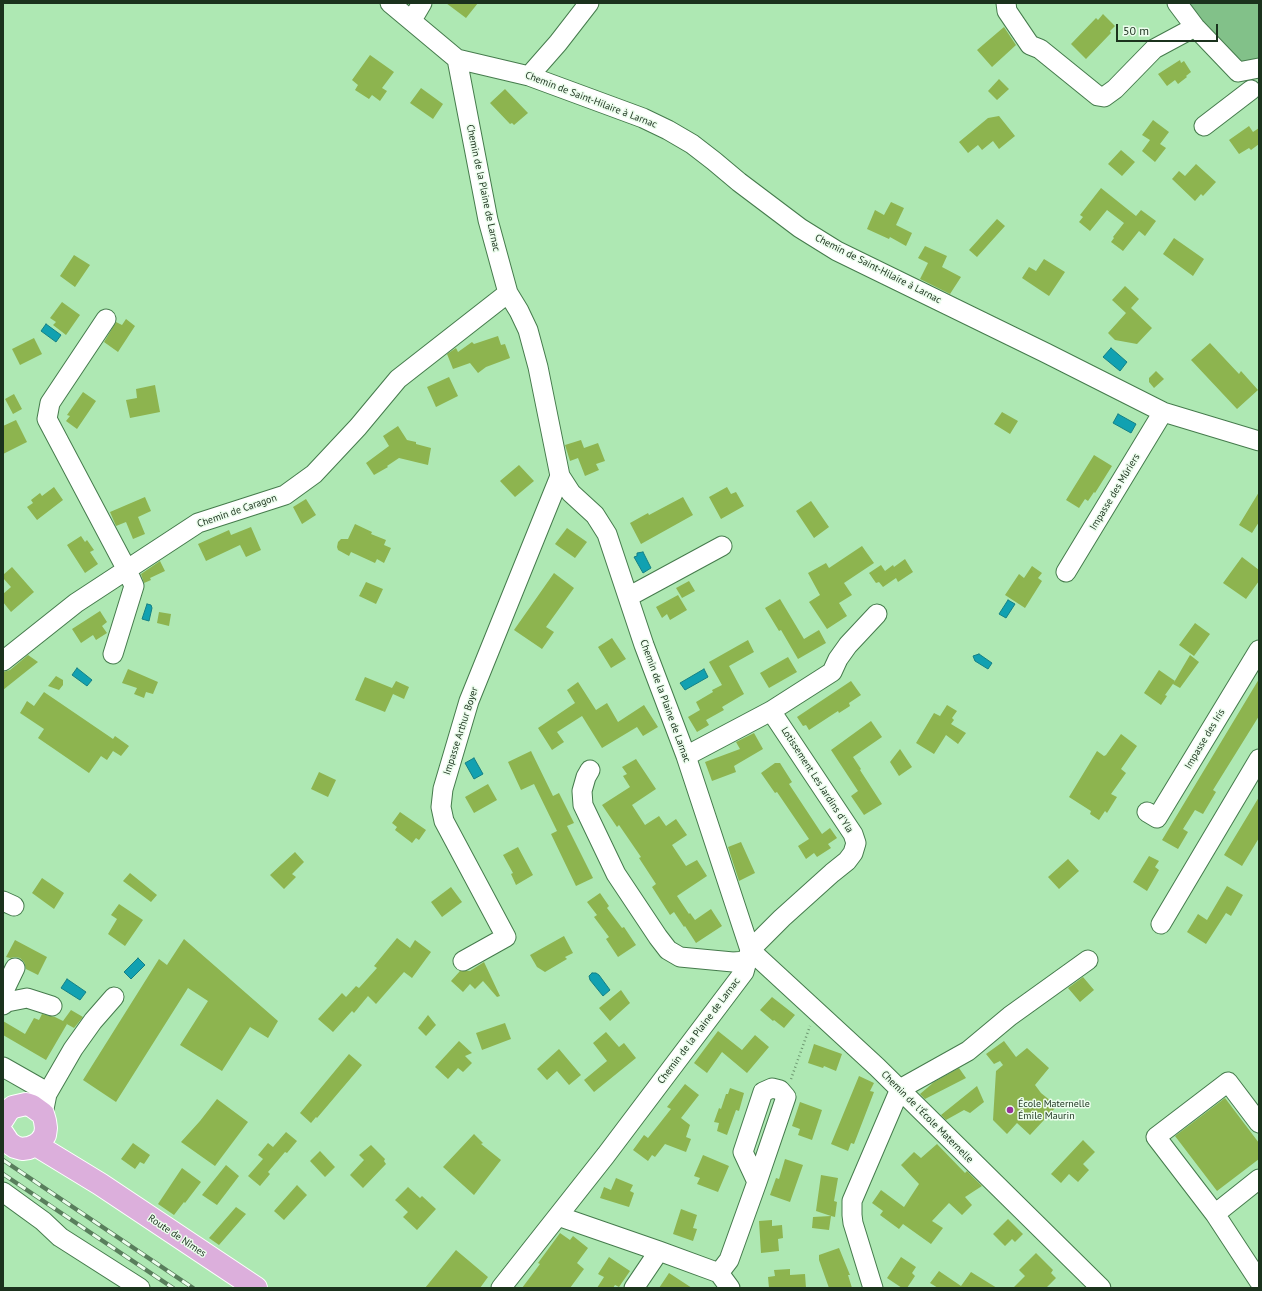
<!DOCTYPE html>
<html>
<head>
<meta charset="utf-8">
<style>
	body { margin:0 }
	#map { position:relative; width:1262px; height:1291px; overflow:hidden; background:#aee8b3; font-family:"PT Sans",sans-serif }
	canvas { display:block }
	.frame { position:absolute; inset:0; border:4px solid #1b321d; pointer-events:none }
	.scale { position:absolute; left:1116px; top:24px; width:102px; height:18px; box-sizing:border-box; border:2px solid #1b321d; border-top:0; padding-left:5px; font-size:12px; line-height:14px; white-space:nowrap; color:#1b321d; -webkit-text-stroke:3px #ecfded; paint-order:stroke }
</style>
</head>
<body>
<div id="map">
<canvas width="1262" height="1291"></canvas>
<div class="frame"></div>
<div class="scale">50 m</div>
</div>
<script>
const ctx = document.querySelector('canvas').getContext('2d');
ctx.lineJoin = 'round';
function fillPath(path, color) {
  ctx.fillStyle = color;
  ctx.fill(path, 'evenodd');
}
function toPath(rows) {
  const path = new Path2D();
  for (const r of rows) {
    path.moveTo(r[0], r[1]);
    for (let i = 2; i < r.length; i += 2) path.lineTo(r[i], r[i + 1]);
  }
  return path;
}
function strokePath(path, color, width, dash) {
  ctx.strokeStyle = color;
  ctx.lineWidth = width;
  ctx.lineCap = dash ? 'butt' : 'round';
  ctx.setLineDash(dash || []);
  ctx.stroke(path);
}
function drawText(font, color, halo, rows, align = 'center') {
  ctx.font = font + ' "PT Sans",sans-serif';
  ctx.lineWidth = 3;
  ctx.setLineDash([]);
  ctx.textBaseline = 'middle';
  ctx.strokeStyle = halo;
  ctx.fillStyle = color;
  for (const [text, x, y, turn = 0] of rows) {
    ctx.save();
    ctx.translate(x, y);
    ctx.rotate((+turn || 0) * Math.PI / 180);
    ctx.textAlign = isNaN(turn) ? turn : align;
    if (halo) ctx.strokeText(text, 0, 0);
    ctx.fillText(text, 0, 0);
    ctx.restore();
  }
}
fillPath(toPath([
	[1182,3,1259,3,1259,62,1239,64]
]), '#82c189');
const water = toPath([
	[46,324,61,335,56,342,41,331,46,324],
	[1111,348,1127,362,1120,371,1103,357,1111,348],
	[1118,414,1136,424,1131,433,1113,423,1118,414],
	[643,552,651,568,643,573,634,557,637,556,637,553,643,552],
	[1008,600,1015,604,1006,618,999,614,1008,600],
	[147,604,151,605,152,608,149,621,142,619,147,604],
	[979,654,992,663,988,669,975,661,973,656,979,654],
	[77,668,92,680,87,686,72,675,77,668],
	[704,669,708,677,685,690,680,683,704,669],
	[474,758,483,774,474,779,465,763,474,758],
	[138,958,145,965,131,979,124,972,138,958],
	[592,973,596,973,599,975,610,990,603,996,590,980,589,976,592,973],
	[67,979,86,992,80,1000,61,988,67,979]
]);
fillPath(water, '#11a1b1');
strokePath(water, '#148085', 1);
fillPath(toPath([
	[446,3,478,3,466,18],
	[1103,14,1115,26,1110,31,1111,33,1086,59,1071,44,1096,18,1098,20],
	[1004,27,1016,45,992,67,977,50],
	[370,55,394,72,382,88,387,91,380,101,372,95,369,99,355,90,358,85,352,80],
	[1180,60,1181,63,1184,61,1191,72,1186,76,1187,77,1178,84,1175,80,1167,86,1158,74],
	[999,79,1009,89,997,100,988,91],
	[421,88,443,104,433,119,410,103],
	[505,89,528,113,514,125,512,123,510,124,490,103],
	[999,116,1015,136,999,149,993,141,982,150,978,145,968,153,959,142,988,118],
	[1153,120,1169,132,1160,144,1166,148,1155,162,1142,151,1150,140,1142,135],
	[1249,126,1253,132,1259,128,1259,144,1251,150,1249,148,1239,154,1229,140],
	[1121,150,1135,162,1122,176,1108,164],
	[1196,164,1216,182,1203,196,1201,194,1195,201,1172,179,1179,171,1185,176],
	[1101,188,1136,216,1141,210,1156,221,1145,236,1139,231,1123,251,1111,242,1114,238,1113,237,1124,223,1107,210,1090,231,1079,222,1083,217,1080,215],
	[891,202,904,208,896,225,912,233,906,246,890,237,889,239,867,229,875,210,884,215],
	[997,219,1005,226,977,257,969,250],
	[1174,238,1204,259,1193,276,1163,254],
	[925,246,947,256,942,267,961,277,950,294,920,279,928,263,918,258],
	[74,255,90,265,75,287,60,276],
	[1044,259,1065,272,1049,296,1022,278,1029,267,1036,271],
	[1125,286,1139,299,1131,308,1152,328,1137,344,1115,340,1108,333,1126,313,1112,300],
	[62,302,80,315,66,335,53,325,56,322,50,318],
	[126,319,135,326,118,352,104,342,116,322,122,325],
	[498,336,501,345,505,344,510,358,486,367,478,373,470,363,453,369,447,354,456,348,458,352,472,342,474,344],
	[34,338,42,354,20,365,12,349],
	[1210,343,1239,374,1241,371,1258,390,1237,409,1191,360],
	[1156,371,1164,379,1154,388,1149,382,1149,378],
	[449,377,458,396,436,407,427,387],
	[155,385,160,412,130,418,126,400,137,398,136,389],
	[83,392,96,401,77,429,66,421,70,416,67,415],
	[14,394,22,409,13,414,5,399],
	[1002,412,1018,421,1010,434,994,424],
	[16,420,27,442,3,454,3,426],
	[398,426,407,440,416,442,416,444,431,448,428,465,399,458,387,466,388,467,374,475,366,463,389,446,383,436],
	[581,440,584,448,598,443,605,461,596,464,599,470,585,476,578,458,570,461,565,445],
	[1094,455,1112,466,1095,493,1094,492,1088,501,1085,499,1079,508,1066,500],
	[519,465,534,481,515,497,500,481],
	[54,487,63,500,37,520,27,507,33,503,31,500,40,493,42,496],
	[727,487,731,494,736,492,744,506,721,519,709,497],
	[1259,492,1259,522,1252,533,1239,525],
	[145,497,151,511,138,517,145,534,133,539,126,522,116,526,110,512],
	[683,497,693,515,641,544,630,523,648,513,649,515],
	[306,499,316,515,302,524,293,507],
	[811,501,829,527,814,538,796,511],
	[355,524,372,532,371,534,386,540,384,545,391,548,384,563,377,559,375,563,351,552,349,556,338,550,337,547,338,542,341,539,348,539],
	[251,527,261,550,246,557,240,545,206,561,198,544,229,530,231,535],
	[567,528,587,542,575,558,555,544],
	[81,536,85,542,87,540,94,550,90,552,98,564,85,573,67,545],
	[862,546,874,563,844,583,852,595,839,603,847,616,827,629,809,602,820,595,808,573,826,563,829,568],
	[1242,557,1259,570,1259,581,1246,599,1223,583],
	[905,559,913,572,898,582,896,578,883,587,879,582,876,583,869,573,881,565,885,571,893,565,894,567],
	[160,561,165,571,150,578,151,580,144,583,141,574],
	[1032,566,1042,573,1038,578,1042,581,1025,608,1005,595,1019,574,1024,578],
	[12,567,34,592,11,612,3,602,3,594,11,587,3,578,3,575],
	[554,573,574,588,546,627,554,632,542,649,514,630],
	[689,581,695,591,682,598,676,588],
	[366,582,383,589,376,604,359,596],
	[678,595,687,610,670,620,667,614,662,618,656,607],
	[780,599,804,639,819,630,826,643,798,659,781,630,779,631,765,608],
	[100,611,107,622,102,626,107,633,96,640,93,635,81,643,72,629],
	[159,612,171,614,169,626,157,623],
	[1195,623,1210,634,1194,656,1179,645],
	[612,638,626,659,611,668,598,647],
	[748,640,754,652,729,666,744,694,722,707,724,710,706,720,709,725,697,732,688,717,700,710,696,702,713,692,712,690,722,685,709,662],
	[28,655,38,662,3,690,3,672,10,670],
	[1190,655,1199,662,1180,688,1173,684],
	[788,657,797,672,769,688,760,673],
	[128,669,158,682,153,694,146,692,144,698,134,694,137,688,122,683],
	[1159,670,1175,681,1165,695,1167,696,1161,705,1144,693],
	[56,676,63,680,63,685,59,690,48,686],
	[365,677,392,688,396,681,409,687,404,699,393,694,385,712,355,700],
	[1259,679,1259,716,1213,790,1216,792,1203,814,1195,810,1183,829,1188,832,1178,849,1162,840],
	[851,681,861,695,849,703,850,706,839,713,838,711,809,730,806,725,803,726,797,717],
	[578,682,596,710,607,703,618,722,644,705,658,727,643,736,637,727,602,748,582,716,557,732,564,742,552,750,538,728,575,703,567,690],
	[44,692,113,739,115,736,129,746,121,756,113,751,107,760,101,756,89,773,38,738,44,729,20,713,27,701,34,706],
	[947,705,957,711,952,718,954,720,951,724,966,733,958,744,946,735,934,754,916,743,934,713,940,716],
	[871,721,882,737,853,757,861,769,860,770,882,804,864,815,851,796,858,791,831,750],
	[754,733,763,749,734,766,736,772,712,781,705,762,740,749,736,742],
	[1121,734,1137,746,1121,769,1126,773,1111,794,1117,797,1107,813,1105,811,1099,820,1090,814,1091,811,1069,797,1097,751,1104,756,1106,755],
	[900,749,912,767,899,776,890,762],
	[531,751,553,796,559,793,574,823,567,826,593,878,576,886,551,834,557,831,534,784,521,790,508,762],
	[636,759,656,789,632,805,645,825,659,816,666,826,676,819,687,835,672,845,686,866,697,860,707,876,677,896,689,914,690,913,695,920,711,909,722,926,696,943,685,926,684,927,674,912,670,915,652,887,656,884,639,858,641,857,619,825,617,827,602,805,630,787,623,776,627,774,622,767],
	[775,763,780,763,792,782,789,784,822,834,830,828,837,838,828,844,831,848,817,857,814,853,806,859,798,846,809,839,777,792,775,793,761,773],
	[319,772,336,780,328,797,311,789],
	[488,784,497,800,474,813,465,797],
	[1259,797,1259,838,1242,866,1224,855],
	[400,812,426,830,419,840,416,838,412,843,395,830,397,827,392,823],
	[741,842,755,873,739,881,728,847],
	[518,847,533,875,516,885,511,874,513,873,503,855],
	[295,852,304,862,292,874,296,877,284,889,270,875],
	[1149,856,1159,861,1155,867,1159,870,1147,891,1133,882],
	[1068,859,1079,871,1059,889,1048,877],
	[130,873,157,895,151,902,123,881],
	[42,878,64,893,54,909,32,893],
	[1227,886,1243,895,1231,916,1226,913,1206,944,1187,932,1198,914,1207,920],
	[451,887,462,902,442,917,431,902],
	[600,893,609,906,607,908,622,928,624,927,636,945,618,957,606,939,609,937,594,917,597,915,587,902],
	[119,904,143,920,125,946,108,934,117,919,111,915],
	[564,936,573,953,565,957,567,959,545,972,537,967,530,955],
	[397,938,410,948,415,940,431,952,412,978,404,972,376,1004,368,996,354,1013,352,1011,333,1032,318,1019,342,993,346,997,356,986,359,988,377,968,374,966],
	[184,939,278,1021,268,1038,250,1027,222,1071,180,1045,208,1001,188,988,116,1102,83,1080,159,959,167,965],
	[15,940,47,957,38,975,26,969,24,962,20,958,15,957,10,958,6,957],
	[484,962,500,996,497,997,483,981,475,989,470,984,463,992,451,981,460,971,470,971],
	[1083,977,1094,990,1080,1002,1068,988],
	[621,990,630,1003,610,1021,599,1008],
	[772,997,795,1015,784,1028,774,1020,773,1021,760,1010],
	[71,1010,83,1017,74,1028,65,1023,67,1024,46,1060,3,1035,3,1021,25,1034,34,1018,39,1020,42,1014,55,1017,63,1021],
	[428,1015,436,1025,426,1036,418,1028],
	[505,1023,511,1039,482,1050,476,1033],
	[718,1031,742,1050,755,1035,769,1047,747,1073,722,1052,707,1073,694,1063],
	[606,1032,619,1047,624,1043,636,1058,594,1092,584,1080,607,1061,593,1043],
	[459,1041,472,1053,465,1056,472,1063,463,1072,458,1068,448,1079,435,1067],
	[1004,1041,1016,1057,1027,1048,1049,1068,1035,1085,1041,1093,1057,1106,1030,1135,1017,1123,1007,1134,993,1120,996,1071,1003,1065,1000,1061,994,1064,986,1054],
	[814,1044,842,1054,836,1071,824,1066,823,1068,808,1063],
	[559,1049,581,1075,569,1085,557,1071,547,1080,537,1069],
	[349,1054,362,1065,317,1118,316,1117,311,1123,300,1113],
	[959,1068,966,1078,925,1099,920,1094,934,1082],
	[859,1076,874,1083,870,1091,874,1092,854,1144,851,1143,848,1151,831,1144],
	[685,1084,699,1095,681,1118,690,1125,686,1137,691,1139,686,1152,665,1144,655,1157,652,1155,648,1161,633,1150,644,1135,648,1138,671,1109,667,1107],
	[977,1086,984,1102,970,1113,964,1110,946,1120,941,1115],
	[730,1088,744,1093,739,1111,736,1110,727,1135,717,1131,719,1123,714,1122,719,1108,721,1109,726,1094,728,1094],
	[1225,1098,1259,1143,1259,1159,1217,1191,1175,1136],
	[217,1099,248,1122,215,1166,181,1142,200,1121],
	[800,1102,822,1110,812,1140,798,1135,800,1129,792,1126],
	[286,1132,297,1141,287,1153,285,1152,268,1172,270,1174,260,1186,248,1176,263,1159,258,1155,268,1143,273,1147],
	[474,1134,483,1143,481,1144,501,1160,474,1195,443,1167],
	[1083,1140,1095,1152,1083,1164,1089,1170,1078,1182,1069,1174,1061,1183,1051,1174],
	[133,1143,150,1155,144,1164,140,1162,135,1169,121,1159],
	[937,1144,965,1173,967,1171,982,1186,965,1197,972,1205,962,1215,949,1203,932,1221,943,1228,931,1244,903,1224,899,1229,880,1215,883,1211,872,1203,881,1190,904,1207,919,1184,901,1165,914,1152,921,1158],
	[371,1145,385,1159,384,1161,386,1164,363,1188,350,1175,364,1160,359,1155],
	[320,1151,335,1167,325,1177,310,1161],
	[703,1155,729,1166,718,1192,697,1184,700,1178,694,1176],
	[785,1159,803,1165,790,1202,770,1195,776,1178,779,1179],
	[226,1165,239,1176,217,1205,202,1195],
	[182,1168,201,1182,185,1203,184,1202,174,1215,158,1204],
	[821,1175,838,1178,834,1201,837,1202,835,1217,831,1216,829,1230,812,1228,813,1217,831,1216,816,1211],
	[616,1178,633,1185,630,1191,634,1193,629,1207,600,1198,604,1187,611,1190],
	[297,1185,307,1195,284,1220,274,1211],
	[408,1187,420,1198,422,1196,436,1209,417,1230,403,1217,408,1212,395,1200],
	[236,1207,246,1214,219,1245,209,1238],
	[681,1209,697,1215,693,1228,697,1229,693,1241,673,1234],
	[1008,1219,1023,1234,1015,1242,1012,1239,1005,1246,993,1234],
	[772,1220,772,1226,782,1225,783,1238,778,1239,779,1251,761,1253,759,1221],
	[560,1233,570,1240,573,1236,588,1248,577,1263,584,1269,570,1288,522,1288,540,1264,538,1263],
	[839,1248,850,1275,848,1275,852,1288,829,1288,819,1260,819,1255],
	[456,1250,488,1277,480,1288,425,1288],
	[1036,1253,1053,1270,1051,1273,1056,1278,1046,1288,1013,1288,1025,1276,1019,1270],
	[609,1257,630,1271,619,1287,615,1285,613,1288,597,1288,604,1277,598,1274],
	[901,1257,916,1267,912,1273,915,1276,907,1288,902,1288,887,1278],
	[790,1269,790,1275,805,1274,806,1288,769,1288,768,1277,775,1276,774,1270],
	[939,1271,961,1286,971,1272,997,1288,938,1288,930,1283],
	[669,1273,692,1288,659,1288]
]), '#8db44f');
const minor = toPath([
	[390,3,457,59,529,76,643,118,668,130,692,144,714,161,739,182,800,228,837,251,1046,353,1163,412,1259,441],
	[1006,3,1007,11,1030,45,1040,49,1098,96,1104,97,1115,89,1154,49,1195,27],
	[1177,3,1195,27,1238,72,1259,68],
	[412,20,422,3],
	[457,59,488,220,508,293,519,311,528,330,538,367,560,476,571,493,595,515,607,534,644,645,686,756,750,950,744,972,606,1155,501,1288],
	[529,76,558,43,589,3],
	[1204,126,1251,90],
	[106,319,50,403,47,419,127,570,134,586,113,654],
	[1066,572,1163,412],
	[628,597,722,546],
	[3,661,76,603,198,523,285,495,314,474,358,427,398,379,508,293],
	[771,711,853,834,856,843,853,853,847,861,832,873,782,918,750,950,877,1067,1101,1288],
	[686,756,771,711,832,672,838,659,848,645,877,614],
	[590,770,586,777,582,791,583,805,616,874,658,937,668,950,680,957,733,962,747,961],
	[1147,812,1157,818,1259,650],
	[3,901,14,906],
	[1161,924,1259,759],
	[463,961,506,937,444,821,441,807,443,789,469,701,560,476],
	[3,993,15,968],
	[3,1005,7,1002,27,998,52,1006],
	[3,1067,40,1088,47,1094],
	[900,1089,968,1051,1010,1016,1088,960],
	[43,1114,47,1094,73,1049,93,1021,114,997],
	[1259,1123,1228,1082,1156,1137,1215,1214,1259,1281],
	[3,1192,43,1221,60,1237,140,1288],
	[1215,1214,1259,1179],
	[558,1216,659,1251,719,1273,730,1288],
	[719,1273,729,1260,757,1182,786,1097,780,1090,772,1088,763,1092,743,1152,757,1182],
	[634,1288,659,1251],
	[873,1288,853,1223,852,1215,852,1201,900,1089]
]);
const major = toPath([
	[3,1119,8,1111,13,1107,26,1104,32,1106,43,1114,45,1121,46,1128,45,1135,41,1141,36,1145,29,1148,22,1149,15,1147,9,1143,3,1134],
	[36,1145,100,1184,256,1288]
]);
strokePath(minor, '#457b4c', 21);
strokePath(major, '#fff', 24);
strokePath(toPath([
	[791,1079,810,1026]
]), '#6d9871', 2.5, [1, 3]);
strokePath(minor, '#fff', 19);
strokePath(major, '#dcafdc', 22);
const rail = toPath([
	[3,1160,193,1288],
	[3,1174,173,1288]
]);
strokePath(rail, '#597e5c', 4.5);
strokePath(rail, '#ecfded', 3, [9]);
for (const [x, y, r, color] of [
	[1010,1110,4,"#973399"]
]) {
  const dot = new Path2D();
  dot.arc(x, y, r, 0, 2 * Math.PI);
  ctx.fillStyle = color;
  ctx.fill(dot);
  strokePath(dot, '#ecfded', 1.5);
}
drawText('10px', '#1b321d', '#ecfded', [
	["Chemin de Saint-Hilaire à Larnac",591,100,21],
	["Chemin de la Plaine de Larnac",483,188,78],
	["Chemin de Saint-Hilaire à Larnac",878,269,27],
	["Impasse des Mûriers",1115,492,-59],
	["Chemin de Caragon",237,511,-19],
	["Chemin de la Plaine de Larnac",665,701,70],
	["Impasse Arthur Boyer",461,731,-72],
	["Impasse des Iris",1205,739,-59],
	["Lotissement Les Jardins d'Yla",817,780,57],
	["Chemin de la Plaine de Larnac",699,1031,-53],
	["Chemin de l'École Maternelle",927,1117,45],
	["Route de Nîmes",177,1236,34]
]);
drawText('10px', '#1b321d', '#ecfded', [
	["École Maternelle",1018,1104],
	["Émile Maurin",1018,1116]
], 'left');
</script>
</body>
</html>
